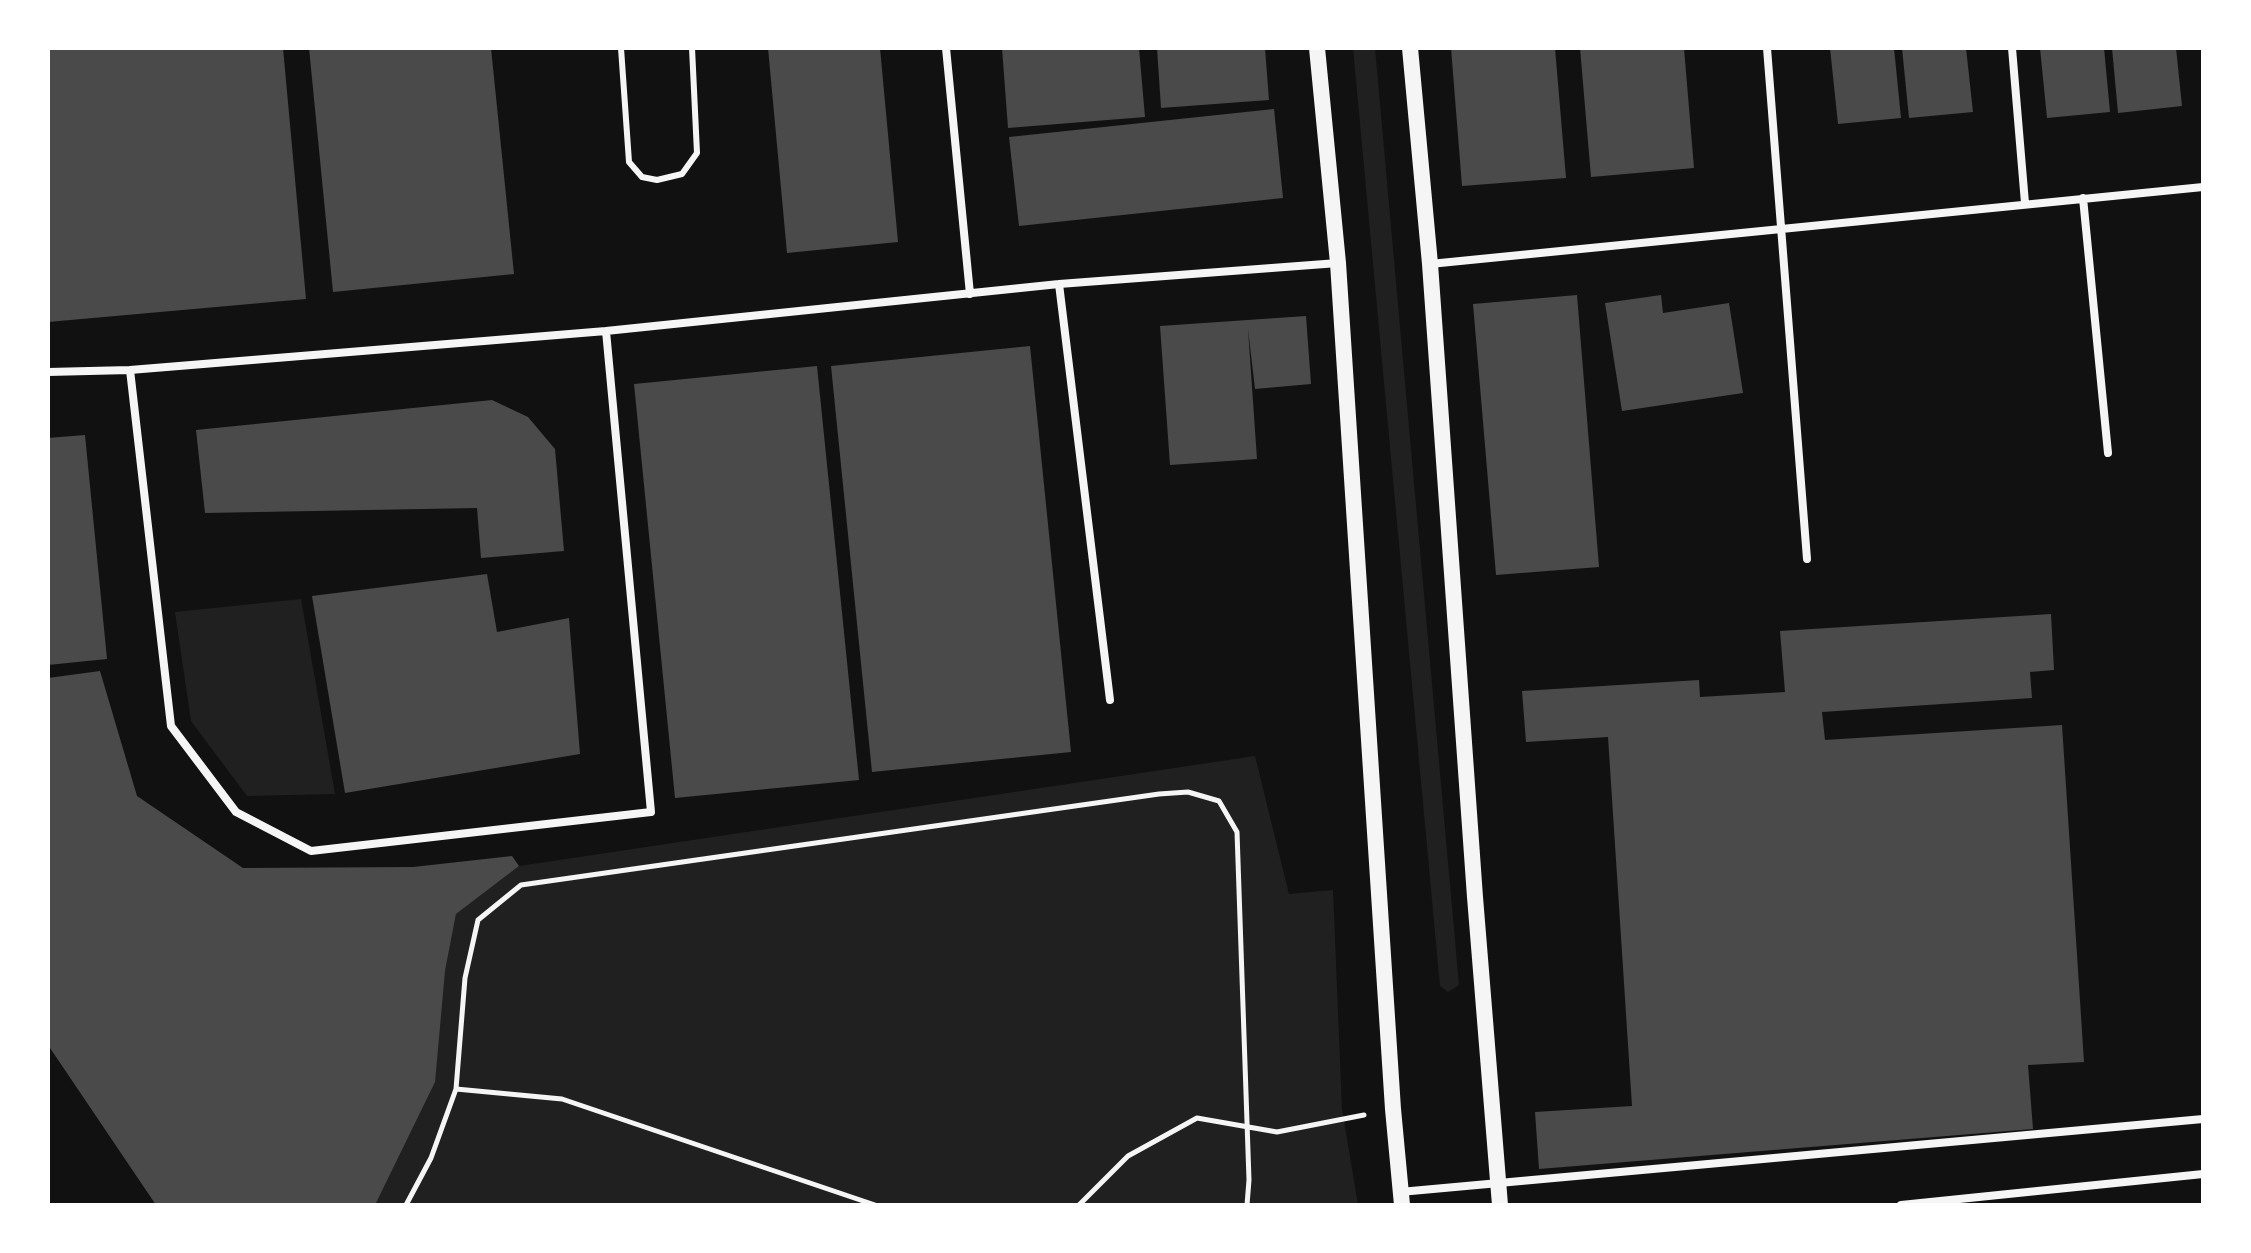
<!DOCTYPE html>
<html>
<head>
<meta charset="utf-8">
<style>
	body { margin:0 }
	#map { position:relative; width:2251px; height:1253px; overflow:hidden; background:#111; font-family:Barlow,sans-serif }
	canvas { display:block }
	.frame { position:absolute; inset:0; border:50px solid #fff; pointer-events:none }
</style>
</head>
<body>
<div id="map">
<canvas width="2251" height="1253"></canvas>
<div class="frame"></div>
</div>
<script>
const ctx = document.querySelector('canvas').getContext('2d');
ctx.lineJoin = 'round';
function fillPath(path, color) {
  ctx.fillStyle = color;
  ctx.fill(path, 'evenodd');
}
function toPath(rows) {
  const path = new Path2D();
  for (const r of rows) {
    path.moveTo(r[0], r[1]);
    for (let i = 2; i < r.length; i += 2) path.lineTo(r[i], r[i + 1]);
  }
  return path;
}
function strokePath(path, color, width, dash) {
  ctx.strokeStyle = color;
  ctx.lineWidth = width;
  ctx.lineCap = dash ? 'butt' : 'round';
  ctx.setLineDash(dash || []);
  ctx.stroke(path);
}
fillPath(toPath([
	[1353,48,1375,48,1459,985,1448,992,1440,986],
	[301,599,335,794,247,796,191,721,175,612],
	[1255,756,1289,894,1333,890,1342,1109,1358,1205,374,1205,445,971,456,914,519,866]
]), '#202020');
fillPath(toPath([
	[48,48,283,48,306,299,48,322],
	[309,48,491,48,514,274,333,292],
	[768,48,880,48,898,242,787,253],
	[1002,48,1139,48,1145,117,1008,128],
	[1157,48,1265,48,1269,100,1161,108],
	[1451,48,1555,48,1566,178,1462,186],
	[1580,48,1684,48,1694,168,1591,177],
	[1830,48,1894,48,1901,118,1838,124],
	[1902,48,1966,48,1973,112,1909,118],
	[2040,48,2104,48,2110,112,2047,118],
	[2112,48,2176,48,2182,106,2118,113],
	[1274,109,1283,198,1019,226,1009,137],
	[1577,295,1599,567,1496,575,1473,304],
	[1661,295,1663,313,1729,303,1743,393,1622,411,1605,303],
	[1306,316,1311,384,1255,389,1248,329,1257,459,1170,465,1160,326],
	[1030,346,1071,752,872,772,831,366],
	[817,366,859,780,675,798,634,384],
	[492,400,528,417,555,449,564,551,481,558,477,508,205,513,196,430],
	[85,435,107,659,48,665,48,438],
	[487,574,497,632,569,618,580,754,345,793,312,596],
	[2051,614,2054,670,2030,672,2032,698,1822,712,1825,740,2062,725,2084,1062,2028,1065,2033,1129,1539,1169,1535,1112,1632,1106,1608,737,1526,742,1522,691,1699,680,1700,697,1785,692,1780,631],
	[100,671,137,796,243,868,413,867,512,856,519,866,456,914,445,971,435,1082,375,1205,156,1205,48,1045,48,678]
]), '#4a4a4a');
strokePath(toPath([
	[456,1089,562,1099,875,1205],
	[406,1205,431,1158,456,1089,465,978,478,920,521,885,1159,794,1188,792,1219,801,1237,832,1249,1180,1247,1205],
	[1079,1205,1128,1156,1197,1118,1277,1132,1364,1115]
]), '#f5f5f5', 5);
strokePath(toPath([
	[621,48,629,162,642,177,657,180,682,174,697,153,692,48]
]), '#f5f5f5', 6);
strokePath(toPath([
	[946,48,970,294],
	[1767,48,1807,559],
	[2012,48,2025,203],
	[2083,198,2108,453],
	[1430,264,2203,187],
	[1059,284,1110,700],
	[130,370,171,726,236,812,311,851,651,812,606,331],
	[48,372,130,370,606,331,1059,284,1338,263],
	[1400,1192,2203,1119],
	[1901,1205,2203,1174]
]), '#f5f5f5', 8);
strokePath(toPath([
	[1317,48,1338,263,1393,1109,1402,1205],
	[1410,48,1430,264,1475,897,1500,1205]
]), '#f5f5f5', 16);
</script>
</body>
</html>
